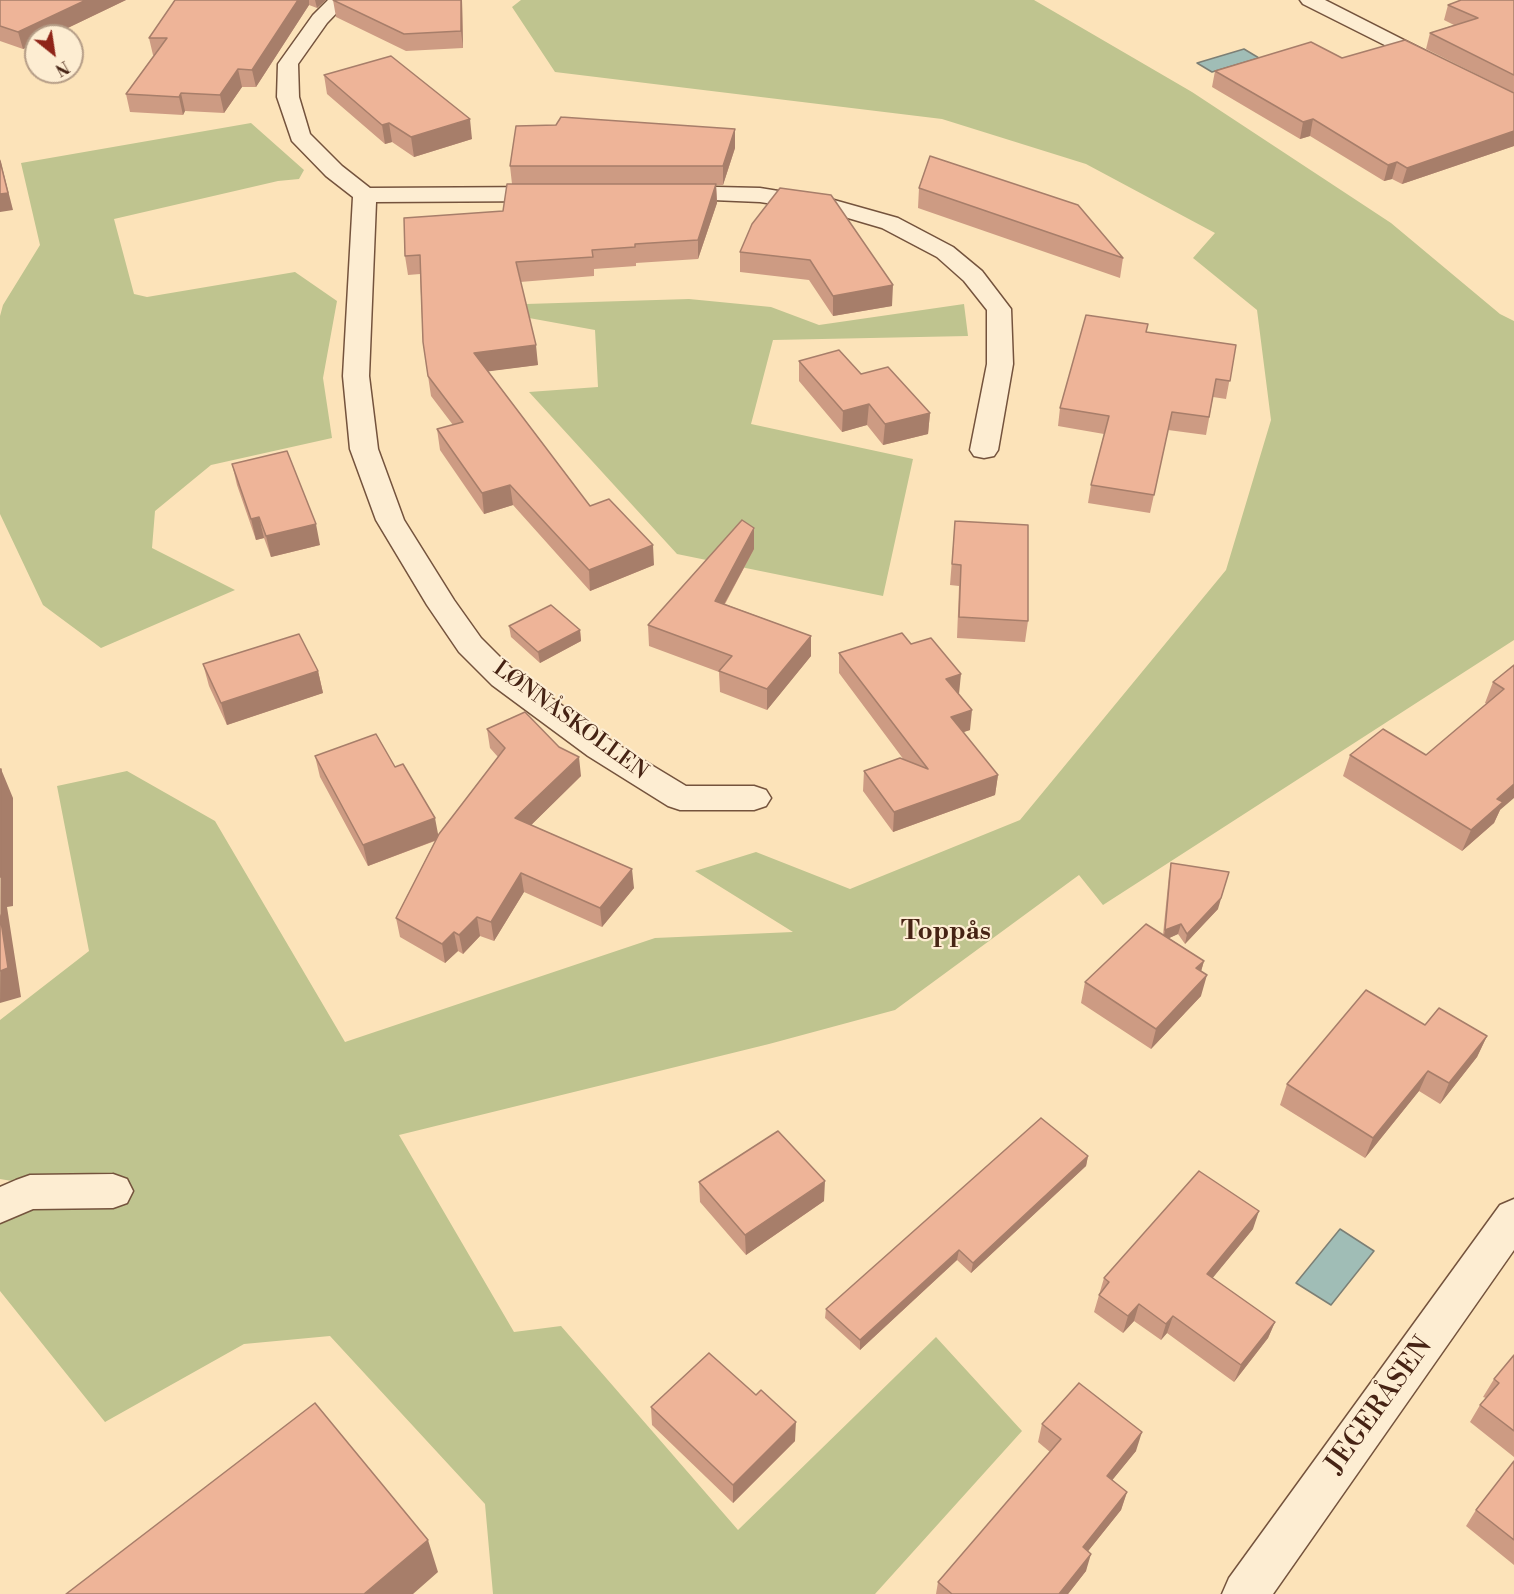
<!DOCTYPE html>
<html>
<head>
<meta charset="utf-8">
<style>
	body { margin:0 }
	#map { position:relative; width:1514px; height:1594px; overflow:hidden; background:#fce3b9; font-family:"Libre Bodoni",serif }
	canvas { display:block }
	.north { position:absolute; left:24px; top:24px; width:60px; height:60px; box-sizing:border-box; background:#fdedd2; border:2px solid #b49c86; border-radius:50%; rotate:150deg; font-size:16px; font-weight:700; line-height:24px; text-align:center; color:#462314 }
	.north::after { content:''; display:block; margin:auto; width:21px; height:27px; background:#8f2418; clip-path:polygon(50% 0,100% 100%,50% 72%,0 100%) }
</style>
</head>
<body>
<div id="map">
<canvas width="1514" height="1594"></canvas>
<div class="north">N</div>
</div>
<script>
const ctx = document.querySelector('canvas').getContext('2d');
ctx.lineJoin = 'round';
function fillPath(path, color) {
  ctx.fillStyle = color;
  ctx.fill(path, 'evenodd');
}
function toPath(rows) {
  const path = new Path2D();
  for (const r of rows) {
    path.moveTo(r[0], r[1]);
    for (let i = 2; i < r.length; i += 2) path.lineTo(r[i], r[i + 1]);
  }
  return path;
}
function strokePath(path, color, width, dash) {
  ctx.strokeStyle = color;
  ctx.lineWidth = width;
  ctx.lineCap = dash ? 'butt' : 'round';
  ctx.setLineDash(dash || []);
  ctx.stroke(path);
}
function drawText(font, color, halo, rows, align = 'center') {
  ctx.font = font + ' "Libre Bodoni",serif';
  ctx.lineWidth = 4.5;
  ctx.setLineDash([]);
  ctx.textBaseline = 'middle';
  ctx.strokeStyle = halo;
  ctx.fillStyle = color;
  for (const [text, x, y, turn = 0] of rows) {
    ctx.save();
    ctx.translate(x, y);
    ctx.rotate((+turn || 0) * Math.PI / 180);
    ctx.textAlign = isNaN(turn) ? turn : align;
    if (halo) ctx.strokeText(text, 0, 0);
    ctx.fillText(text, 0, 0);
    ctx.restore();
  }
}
fillPath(toPath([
	[521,0,1034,0,1192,92,1391,223,1500,314,1514,321,1514,640,1103,905,1079,875,895,1010,769,1044,399,1135,514,1332,561,1326,738,1530,936,1337,1022,1431,875,1594,493,1594,485,1504,330,1336,244,1344,105,1422,0,1291,0,1220,30,1184,0,1179,0,1020,89,951,57,786,127,771,215,821,345,1042,655,938,793,932,695,871,756,852,850,889,1020,820,1226,570,1271,420,1257,310,1193,258,1215,233,1086,164,942,119,555,72,512,7],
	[251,123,304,170,299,179,278,181,114,219,134,294,147,297,295,272,337,301,323,378,332,438,211,465,155,511,152,548,235,590,101,648,43,605,0,514,0,316,3,305,40,245,21,163],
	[689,299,771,307,819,325,964,304,968,336,773,340,751,424,913,459,883,596,677,554,529,392,598,387,595,330,518,316,526,304]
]), '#bfc48f');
const water = toPath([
	[1244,49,1259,58,1212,72,1197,63,1244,49],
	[1340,1229,1374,1251,1331,1305,1296,1283,1340,1229]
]);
fillPath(water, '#a0bdb6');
strokePath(water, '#7c7f75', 1.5);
const minor = toPath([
	[328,0,349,0,327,23,298,64,299,97,310,134,342,166,370,188,549,187,557,189,560,194,557,199,549,201,376,202,369,376,378,449,404,520,454,600,481,638,514,671,610,740,686,786,754,786,766,790,771,798,766,806,754,810,680,810,668,806,588,756,492,685,459,652,427,605,376,520,350,449,343,376,353,197,326,176,292,141,277,97,278,64,313,15,328,0],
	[1300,0,1325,0,1514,96,1514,110,1303,4,1300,0],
	[673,186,760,188,834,200,898,218,953,247,982,271,1011,309,1013,364,998,450,994,456,984,458,974,456,970,450,987,364,987,310,964,281,937,257,882,228,831,213,760,202,665,198,662,193,665,188,673,186],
	[113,1174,127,1179,133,1191,127,1203,113,1208,33,1209,0,1223,0,1187,16,1180,30,1175,113,1174],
	[1514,1199,1514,1250,1273,1594,1222,1594,1229,1578,1500,1205,1514,1199]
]);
strokePath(minor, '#74533d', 3);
fillPath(minor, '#fdedd2');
fillPath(toPath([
	[0,0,126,0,51,36,36,36,36,43,23,49,0,41],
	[175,0,326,0,317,8,309,5,256,87,242,87,224,113,185,111,183,115,130,112,126,94,154,55,153,55,149,38],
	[333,0,462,0,463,48,406,51,336,17],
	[1514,0,1514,146,1402,184,1392,179,1384,181,1310,136,1300,139,1212,87,1215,71,1342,58,1494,83,1426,49,1430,33,1454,25,1444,20,1448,5],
	[324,75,472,139,414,157,392,142,385,144,327,94],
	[735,129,735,148,723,185,716,185,717,203,698,259,636,263,636,266,594,269,594,276,520,282,538,365,488,371,590,506,654,565,590,591,513,505,484,514,440,450,437,429,453,425,431,396,423,342,420,274,408,275,405,256,503,211,512,184,510,166],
	[919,188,1123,258,1120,278,918,208],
	[752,224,892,306,833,316,809,280,740,272,740,252],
	[1146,332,1236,345,1226,399,1213,397,1206,435,1168,430,1150,513,1088,503,1091,485,1104,434,1058,426,1060,408],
	[799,361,861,374,930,413,928,434,883,445,867,425,842,432,799,381],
	[232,464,320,545,271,557,264,538,256,540,237,485],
	[955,521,1028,621,1025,642,957,638,959,586,950,585],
	[754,549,725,604,811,636,811,656,767,710,720,692,719,672,649,646,648,625],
	[509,626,580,630,581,641,540,663,511,637],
	[911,644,959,694,970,730,963,732,998,775,995,795,893,832,863,791,864,771,904,760,839,673,839,653],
	[203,664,318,671,323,693,227,725,209,686],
	[1514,665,1500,810,1494,823,1462,851,1343,776,1350,755,1426,755,1487,704,1485,703,1493,682],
	[487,729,581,776,531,825,634,888,602,927,524,892,494,941,480,936,463,954,458,951,445,963,400,937,396,918,435,841,368,866,320,777,315,756,395,767,438,835,498,757,490,748],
	[1171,863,1218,909,1185,944,1178,934,1169,938,1204,961,1201,971,1201,996,1151,1049,1081,1003,1085,982,1163,935,1169,874],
	[1425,1025,1487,1036,1477,1057,1440,1104,1419,1091,1365,1158,1280,1105,1287,1084],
	[1088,1156,1086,1166,971,1273,957,1260,860,1350,825,1318,826,1309],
	[699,1182,824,1201,746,1255,700,1202],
	[1253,1229,1212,1278,1275,1322,1268,1338,1234,1382,1167,1333,1161,1340,1134,1321,1123,1333,1094,1312,1104,1278],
	[1514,1355,1514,1457,1470,1422,1480,1405,1486,1398,1483,1397,1494,1379],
	[651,1407,795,1441,733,1503,652,1425],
	[1042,1424,1136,1451,1112,1480,1127,1492,1121,1510,1088,1551,1086,1571,1068,1594,936,1594,938,1582,1050,1452,1038,1442],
	[1514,1461,1514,1565,1466,1526,1476,1510]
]), '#cd9b83');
fillPath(toPath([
	[86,0,126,0,51,36,36,36,36,43,23,49,18,32],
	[298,0,309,0,309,5,256,87,252,70],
	[315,0,326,0,317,8],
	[461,0,462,0,463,48,461,31],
	[238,69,242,87,224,113,220,95],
	[181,93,185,111,183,115,179,97],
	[470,119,472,139,414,157,411,137],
	[1313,119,1310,136,1300,139,1303,122],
	[389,123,392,142,385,144,382,125],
	[735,129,735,148,723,185,723,166],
	[1514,131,1514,146,1402,184,1407,168],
	[0,159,13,210,0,212],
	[1397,162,1392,179,1384,181,1388,165],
	[716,184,717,203,698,259,698,240],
	[893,285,892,306,833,316,833,296],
	[536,345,538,365,476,373,474,353],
	[869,404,867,425,842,432,843,411],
	[930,413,928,434,883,445,885,424],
	[510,485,513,505,484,514,482,493],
	[259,517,264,538,256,540,251,519],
	[316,524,320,545,271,557,266,536],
	[754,528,754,549,715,621,715,601],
	[653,545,654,565,590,591,589,570],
	[580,630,581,641,540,663,538,652],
	[811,636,811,656,767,710,767,689],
	[318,671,323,693,227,725,221,703],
	[961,674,959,694,946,679],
	[972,710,970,730,949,737,951,717],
	[579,757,581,776,518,838,515,818],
	[1,769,13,798,13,906,7,907,21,997,0,1003],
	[998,775,995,795,893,832,894,812],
	[1514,784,1514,798,1500,810,1494,823,1462,851,1471,830,1497,799],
	[435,818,439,839,368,866,363,845],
	[632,869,634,888,602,927,600,908],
	[1229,872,1218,909,1185,944,1187,934],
	[521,873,524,892,494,941,491,922],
	[477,917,480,936,463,954,459,935],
	[1181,924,1178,934,1163,941,1165,930],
	[454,932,458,951,445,963,442,944],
	[1204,961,1198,982,1196,968],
	[1207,975,1201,996,1151,1049,1156,1029],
	[1487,1036,1477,1057,1440,1104,1449,1083],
	[1428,1071,1419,1091,1365,1158,1373,1138],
	[1088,1156,1086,1166,971,1273,973,1263],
	[825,1181,824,1201,746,1255,745,1235],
	[1259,1211,1253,1229,1202,1291,1207,1274],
	[959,1250,957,1260,860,1350,860,1340],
	[1139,1304,1134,1321,1123,1333,1128,1316],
	[1173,1316,1167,1333,1161,1340,1166,1324],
	[1275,1322,1268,1338,1234,1382,1241,1365],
	[796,1422,795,1441,733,1503,733,1485],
	[1142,1432,1136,1451,1101,1494,1107,1476],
	[1127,1492,1121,1510,1077,1565,1083,1547],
	[428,1540,438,1572,413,1594,364,1594],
	[1091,1554,1086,1571,1068,1594,1059,1594]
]), '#a77e6a');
const building = toPath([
	[0,0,86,0,18,32,0,26,0,0],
	[175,0,298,0,252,70,238,69,220,95,181,93,179,97,126,94,167,38,149,38,175,0],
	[333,0,461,0,461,31,404,34,333,0],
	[1461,0,1514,0,1514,75,1430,33,1478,18,1448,5,1461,0],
	[1405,40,1514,93,1514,131,1407,168,1397,162,1388,165,1313,119,1303,122,1215,71,1311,42,1342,58,1405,40],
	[391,56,470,119,411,137,389,123,382,125,324,75,391,56],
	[561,117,735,129,723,166,510,166,516,126,556,125,561,117],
	[930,156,1078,205,1123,258,919,188,930,156],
	[0,161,8,193,0,194,0,161],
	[507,184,716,184,698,240,635,244,635,247,592,250,593,257,516,262,536,345,474,353,590,506,609,499,653,545,589,570,510,485,482,493,437,429,463,422,428,376,423,342,420,255,405,256,404,218,503,211,507,184],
	[780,188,831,195,893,285,833,296,810,260,740,252,752,224,780,188],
	[1086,315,1148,324,1146,332,1236,345,1230,381,1216,379,1209,417,1172,412,1154,495,1091,485,1109,416,1060,408,1086,315],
	[839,350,861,374,888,367,930,413,885,424,869,404,843,411,799,361,839,350],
	[287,451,316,524,266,536,259,517,251,519,232,464,287,451],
	[742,520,754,528,715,601,811,636,767,689,719,671,732,656,648,625,742,520],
	[955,521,1028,525,1028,621,959,617,961,565,952,564,955,521],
	[551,605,580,630,538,652,509,626,551,605],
	[902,633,911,644,931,638,961,674,946,679,972,710,951,717,998,775,894,812,864,771,900,758,928,769,839,653,902,633],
	[299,634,318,671,221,703,203,664,299,634],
	[1514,665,1514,784,1497,799,1503,802,1471,830,1350,755,1383,729,1426,755,1504,689,1493,682,1514,665],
	[525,712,559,747,579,757,515,818,632,869,600,908,521,873,491,922,477,917,459,935,454,932,442,944,396,918,439,834,505,748,487,729,525,712],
	[376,734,395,767,403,764,435,818,363,845,315,756,376,734],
	[0,769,1,769,1,877,0,877,0,769],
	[1171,863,1229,872,1221,898,1187,934,1181,924,1165,930,1171,863],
	[0,915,8,968,0,971,0,915],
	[1146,924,1204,961,1196,968,1207,975,1156,1029,1085,982,1146,924],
	[1366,990,1425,1025,1439,1008,1487,1036,1449,1083,1428,1071,1373,1138,1287,1084,1366,990],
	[1041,1118,1088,1156,973,1263,959,1250,860,1340,826,1309,1041,1118],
	[778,1131,825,1181,745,1235,699,1182,778,1131],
	[1199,1171,1259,1211,1207,1274,1275,1322,1241,1365,1173,1316,1166,1324,1139,1304,1128,1316,1099,1295,1109,1282,1104,1278,1199,1171],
	[709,1353,756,1395,761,1390,796,1422,733,1485,651,1407,709,1353],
	[1514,1355,1514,1431,1480,1405,1499,1383,1494,1379,1514,1355],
	[1079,1383,1142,1432,1107,1476,1127,1492,1083,1547,1091,1554,1059,1594,952,1594,938,1582,1061,1439,1042,1424,1079,1383],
	[315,1403,428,1540,364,1594,66,1594,315,1403],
	[1514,1461,1514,1540,1476,1510,1514,1461]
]);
fillPath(building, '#eeb498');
strokePath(building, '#a77e6a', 1.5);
drawText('22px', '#462314', '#fdedd2', [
	["LØNNÅSKOLLEN",570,721,36]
]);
drawText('bold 26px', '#462314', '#fdedd2', [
	["Toppås",946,933]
]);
drawText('27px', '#462314', '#fdedd2', [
	["JEGERÅSEN",1380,1406,-54]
]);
</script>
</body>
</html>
